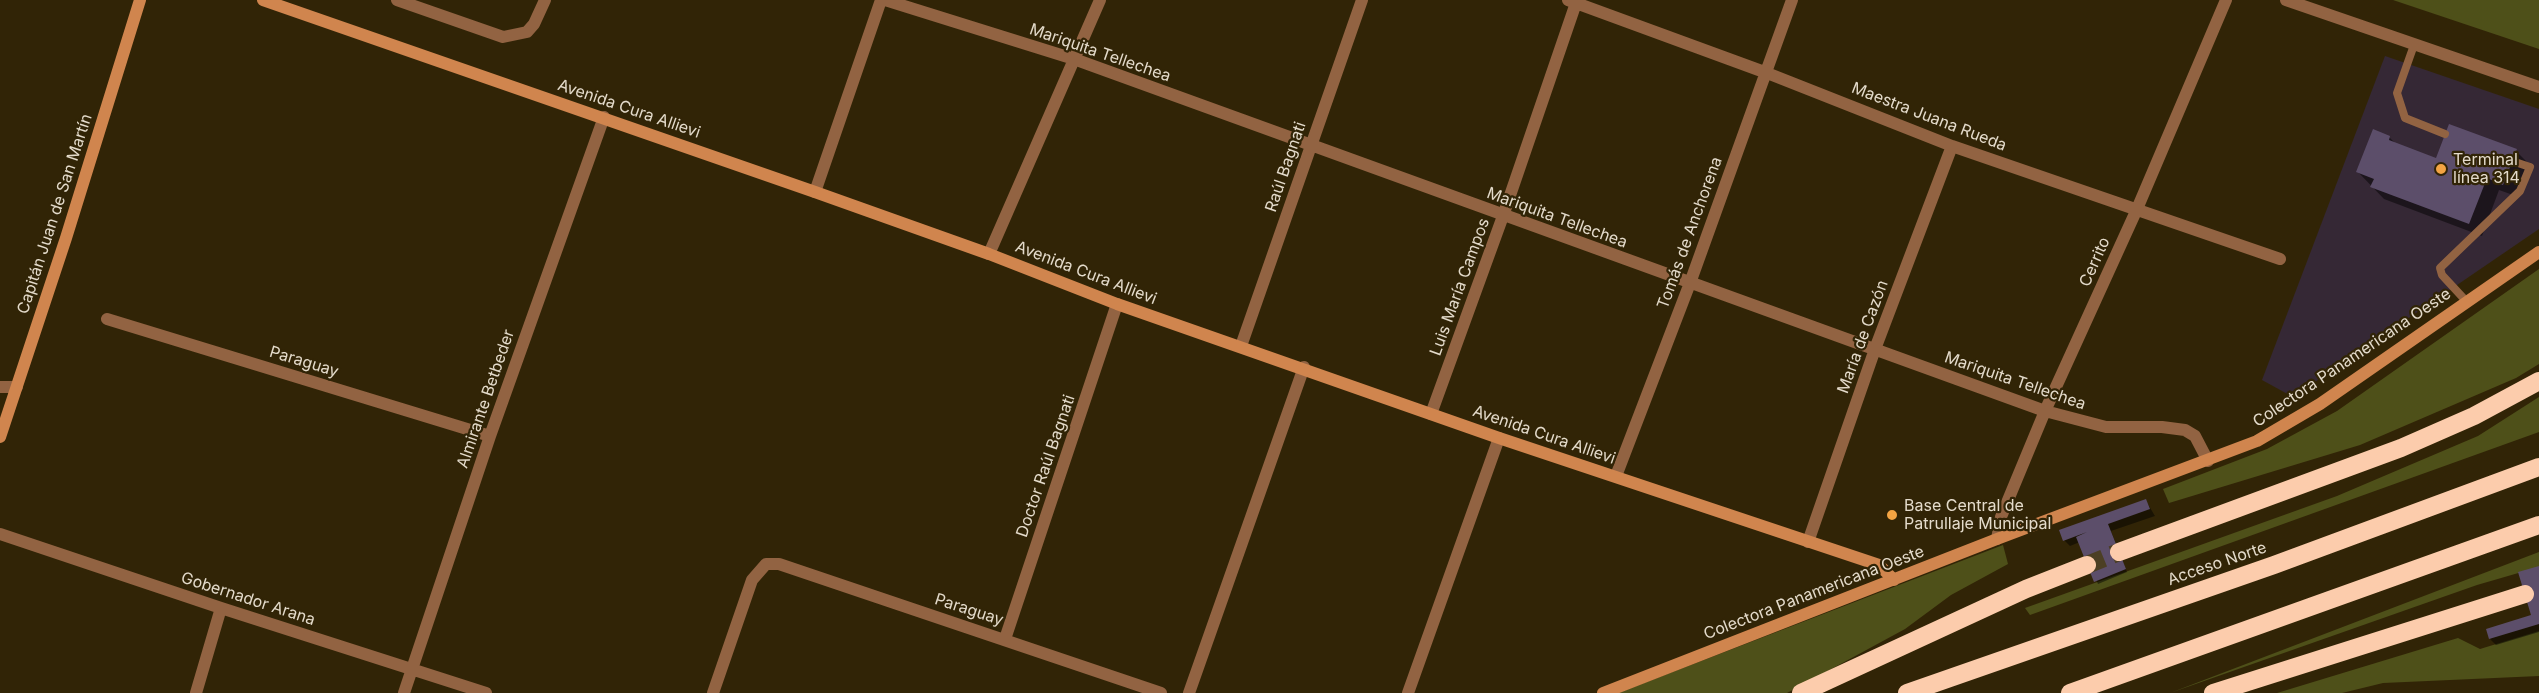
<!DOCTYPE html>
<html>
<head>
<meta charset="utf-8">
<style>
	body { margin:0 }
	canvas { display:block; background:#312406 }
</style>
</head>
<body>
<canvas width="2539" height="693"></canvas>
<script>
const ctx = document.querySelector('canvas').getContext('2d');
ctx.lineJoin = 'round';
function fillPath(path, color) {
  ctx.fillStyle = color;
  ctx.fill(path, 'evenodd');
}
function toPath(rows) {
  const path = new Path2D();
  for (const r of rows) {
    path.moveTo(r[0], r[1]);
    for (let i = 2; i < r.length; i += 2) path.lineTo(r[i], r[i + 1]);
  }
  return path;
}
function strokePath(path, color, width, dash) {
  ctx.strokeStyle = color;
  ctx.lineWidth = width;
  ctx.lineCap = dash ? 'butt' : 'round';
  ctx.setLineDash(dash || []);
  ctx.stroke(path);
}
function drawText(font, color, halo, rows, align = 'center') {
  ctx.font = font + ' Inter,sans-serif';
  ctx.lineWidth = 4.5;
  ctx.setLineDash([]);
  ctx.textBaseline = 'middle';
  ctx.strokeStyle = halo;
  ctx.fillStyle = color;
  for (const [text, x, y, turn = 0] of rows) {
    ctx.save();
    ctx.translate(x, y);
    ctx.rotate((+turn || 0) * Math.PI / 180);
    ctx.textAlign = isNaN(turn) ? turn : align;
    if (halo) ctx.strokeText(text, 0, 0);
    ctx.fillText(text, 0, 0);
    ctx.restore();
  }
}
fillPath(toPath([
	[2385,56,2539,109,2539,229,2293,397,2262,380]
]), '#352835');
fillPath(toPath([
	[2393,0,2539,0,2539,49],
	[2539,269,2539,364,2516,378,2360,445,2169,503,2163,489,2267,449,2337,411],
	[2539,397,2539,432,2030,615,2025,608,2337,496,2478,436],
	[2003,545,2008,564,1951,595,1905,629,1787,693,1618,693],
	[2539,552,2539,567,2477,585,2170,693],
	[2539,631,2539,676,2383,683,2342,693,2277,693,2458,638,2480,649]
]), '#4e5019');
fillPath(toPath([
	[2373,131,2390,138,2397,145,2437,160,2516,151,2528,163,2516,196,2499,190,2482,236,2384,199,2358,172],
	[2146,501,2155,516,2111,531,2127,572,2098,584,2080,542,2070,546,2064,540],
	[2539,568,2539,632,2496,645,2490,639,2534,616]
]), '#0007');
fillPath(toPath([
	[2449,124,2517,149,2503,185,2487,178,2469,224,2370,187,2374,179,2356,172,2373,129,2390,136,2389,140,2436,158],
	[2146,499,2150,509,2108,524,2126,569,2094,582,2076,537,2087,532,2063,541,2059,530],
	[2539,566,2539,624,2489,639,2486,629,2531,615,2518,572]
]), '#5c4e6a');
strokePath(toPath([
	[2087,565,2119,552]
]), '#4c3f24', 18, [18, 9]);
strokePath(toPath([
	[2414,45,2397,93,2405,118,2445,134],
	[2467,302,2442,275,2440,268,2520,191,2530,167,2512,161]
]), '#926342', 8);
strokePath(toPath([
	[397,0,503,37,527,32,534,24,545,0],
	[885,0,1074,59,2045,411,2106,427,2162,427,2185,430,2195,436,2208,461],
	[1568,0,1767,73,1952,146,2280,259],
	[2286,0,2539,87],
	[815,192,881,0],
	[989,254,1100,0],
	[107,319,490,436],
	[1241,346,1362,0],
	[0,387,17,387],
	[1431,414,1503,216,1577,0],
	[1616,476,1690,283,1792,0],
	[0,534,221,608,486,693],
	[1997,539,2001,517,2045,411,2137,209,2226,0],
	[1808,542,1875,349,1952,146],
	[1005,639,1117,304],
	[196,693,221,608],
	[404,693,490,436,604,117],
	[713,693,752,580,766,564,779,564,1161,693],
	[1189,693,1304,367],
	[1408,693,1499,438]
]), '#926342', 12);
strokePath(toPath([
	[263,0,815,192,989,254,1117,304,1499,438,1879,565,1894,580],
	[0,437,66,238,140,0],
	[1603,693,1997,539,2257,441,2320,404,2539,252]
]), '#d0854e', 12);
strokePath(toPath([
	[2119,552,2401,448,2474,416,2539,381],
	[1801,693,2026,589,2087,565],
	[1907,693,2274,565,2539,467],
	[2070,693,2539,525],
	[2213,693,2525,594]
]), '#fcccac', 18);
for (const [x, y, r, color] of [
	[2441,169,6,"#f3a443"],
	[1892,515,6,"#f3a443"]
]) {
  const dot = new Path2D();
  dot.arc(x, y, r, 0, 2 * Math.PI);
  ctx.fillStyle = color;
  ctx.fill(dot);
  strokePath(dot, '#312406', 2);
}
drawText('16px', '#e4dbcb', '#312406', [
	["Mariquita Tellechea",1100,53,19],
	["Avenida Cura Allievi",629,109,19],
	["Maestra Juana Rueda",1929,117,21],
	["Raúl Bagnati",1286,167,-71],
	["Capitán Juan de San Martín",55,214,-72],
	["Mariquita Tellechea",1557,218,20],
	["Tomás de Anchorena",1690,233,-70],
	["Cerrito",2095,262,-66],
	["Avenida Cura Allievi",1086,273,21],
	["Luis María Campos",1460,287,-70],
	["María de Cazón",1863,337,-70],
	["Colectora Panamericana Oeste",2352,358,-34],
	["Paraguay",304,362,17],
	["Mariquita Tellechea",2015,381,19],
	["Almirante Betbeder",486,399,-71],
	["Avenida Cura Allievi",1544,435,19],
	["Doctor Raúl Bagnati",1046,466,-71],
	["Acceso Norte",2217,564,-19],
	["Colectora Panamericana Oeste",1814,593,-21],
	["Gobernador Arana",248,599,18],
	["Paraguay",969,610,18]
]);
drawText('16px', '#e4dbcb', '#312406', [
	["Terminal",2453,160],
	["línea 314",2453,178],
	["Base Central de",1904,506],
	["Patrullaje Municipal",1904,524]
], 'left');
</script>
</body>
</html>
